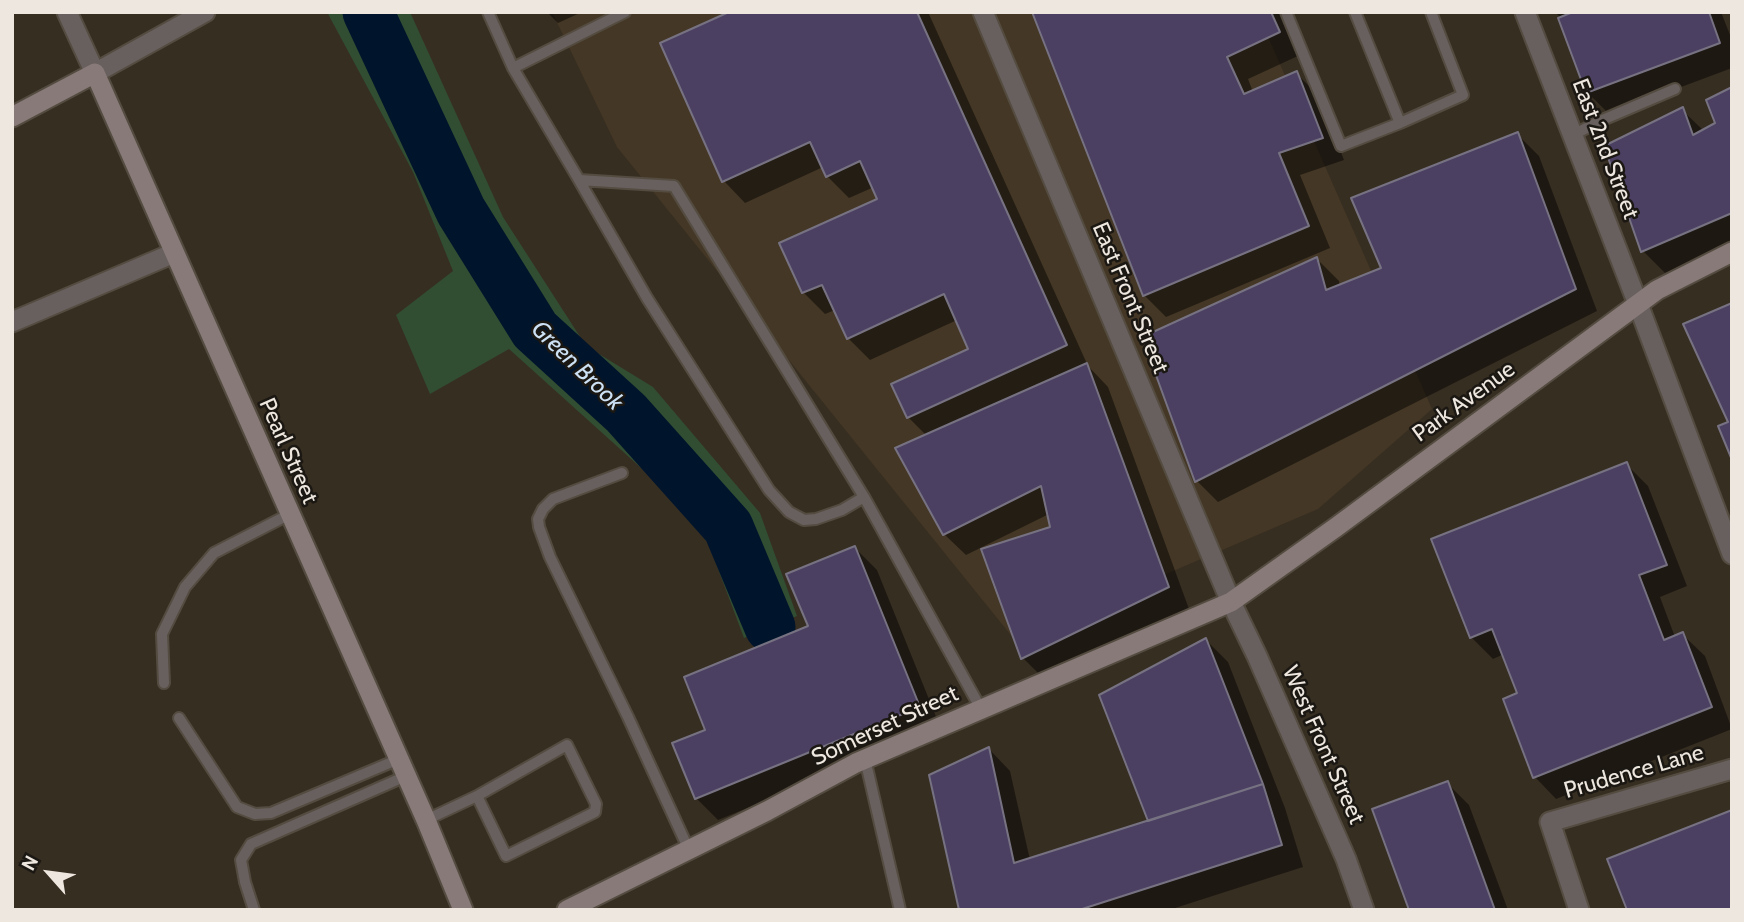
<!DOCTYPE html>
<html>
<head>
<meta charset="utf-8">
<style>
	body { margin:0 }
	#map { position:relative; width:1744px; height:922px; overflow:hidden; background:#372e22; font-family:Cabin,sans-serif }
	canvas { display:block }
	.frame { position:absolute; inset:0; border:14px solid #ede7df; pointer-events:none }
	.north { position:absolute; left:14px; top:838px; width:70px; height:70px; -webkit-text-stroke:5px #1b1712; paint-order:stroke; rotate:298deg; font-size:19px; font-weight:700; line-height:28px; text-align:center; color:#ede7df }
	.north::after { content:''; display:block; margin:auto; width:24px; height:32px; background:#ede7df; clip-path:polygon(50% 0,100% 100%,50% 72%,0 100%) }
</style>
</head>
<body>
<div id="map">
<canvas width="1744" height="922"></canvas>
<div class="frame"></div>
<div class="north">N</div>
</div>
<script>
const ctx = document.querySelector('canvas').getContext('2d');
ctx.lineJoin = 'round';
function fillPath(path, color) {
  ctx.fillStyle = color;
  ctx.fill(path, 'evenodd');
}
function toPath(rows) {
  const path = new Path2D();
  for (const r of rows) {
    path.moveTo(r[0], r[1]);
    for (let i = 2; i < r.length; i += 2) path.lineTo(r[i], r[i + 1]);
  }
  return path;
}
function strokePath(path, color, width, dash) {
  ctx.strokeStyle = color;
  ctx.lineWidth = width;
  ctx.lineCap = dash ? 'butt' : 'round';
  ctx.setLineDash(dash || []);
  ctx.stroke(path);
}
function drawText(font, color, halo, rows, align = 'center') {
  ctx.font = font + ' Cabin,sans-serif';
  ctx.lineWidth = 5;
  ctx.setLineDash([]);
  ctx.textBaseline = 'middle';
  ctx.strokeStyle = halo;
  ctx.fillStyle = color;
  for (const [text, x, y, turn = 0] of rows) {
    ctx.save();
    ctx.translate(x, y);
    ctx.rotate((+turn || 0) * Math.PI / 180);
    ctx.textAlign = isNaN(turn) ? turn : align;
    if (halo) ctx.strokeText(text, 0, 0);
    ctx.fillText(text, 0, 0);
    ctx.restore();
  }
}
fillPath(toPath([
	[552,12,1257,12,1432,409,1318,509,1014,639,617,147]
]), '#443725');
fillPath(toPath([
	[327,12,410,12,503,217,586,346,653,387,760,513,797,616,744,638,700,521,509,349,430,394,396,315,453,271,413,172]
]), '#314d32');
fillPath(toPath([
	[547,12,582,12,558,23],
	[734,12,928,12,1088,366,1108,387,1189,609,1044,679,1023,658,1052,528,1049,514,966,555,944,534,927,436,908,417,971,350,957,320,870,360,848,338,835,310,825,314,803,292,880,200,874,187,849,198,827,176,823,167,745,203,724,181],
	[1033,12,1283,12,1300,55,1248,79,1253,92,1296,73,1318,95,1344,160,1300,175,1330,248,1166,317,1144,295],
	[1555,12,1721,12,1732,40,1732,68,1609,114,1587,92,1560,17],
	[1732,89,1732,244,1665,273,1643,251,1682,110,1704,131,1717,123],
	[1517,134,1539,156,1597,311,1218,502,1197,481,1317,259,1339,281,1340,287,1383,269],
	[1626,464,1648,486,1687,586,1660,597,1675,637,1683,635,1705,656,1732,729,1556,799,1535,777,1520,694,1504,654,1493,659,1471,637],
	[855,548,877,570,941,729,718,820,696,798,707,731,810,627],
	[1206,640,1228,662,1285,808,1303,867,1169,910,960,910,989,749,1010,771,1030,860,1150,822],
	[1447,783,1469,805,1508,910,1410,910]
]), '#0007');
strokePath(toPath([
	[368,12,461,211,535,330,626,413,728,527,770,627]
]), '#00152c', 51);
const building = toPath([
	[729,12,917,12,1067,345,907,418,891,384,968,349,944,294,847,339,822,285,802,293,779,243,877,199,860,161,826,177,810,142,722,182,660,43,729,12],
	[1032,12,1271,12,1280,32,1227,57,1244,94,1297,71,1323,138,1279,153,1309,226,1143,296,1032,12],
	[1573,12,1709,12,1720,43,1586,93,1558,18,1573,12],
	[1732,87,1732,213,1641,252,1604,146,1683,107,1693,135,1715,123,1706,100,1732,87],
	[1518,132,1576,289,1195,482,1142,337,1317,257,1326,290,1381,268,1351,198,1518,132],
	[1732,303,1732,460,1718,426,1728,422,1683,324,1732,303],
	[1087,363,1169,587,1021,659,981,549,1050,527,1041,486,943,535,895,448,1087,363],
	[1627,462,1667,565,1639,575,1664,640,1683,632,1712,707,1533,778,1503,699,1517,693,1492,629,1470,638,1431,539,1627,462],
	[855,546,920,707,695,799,672,743,705,730,684,677,808,626,786,574,855,546],
	[1206,638,1263,784,1148,821,1099,695,1206,638],
	[989,747,1014,863,1263,784,1282,845,1079,910,959,910,929,775,989,747],
	[1448,781,1495,910,1409,910,1372,809,1448,781],
	[1732,810,1732,910,1627,910,1607,859,1732,810]
]);
fillPath(building, '#4b4062');
strokePath(building, '#777282', 2);
const service = toPath([
	[488,12,513,68,579,180,674,186,864,497,981,709],
	[1286,12,1341,146,1400,123,1463,95,1431,12],
	[1355,12,1400,123],
	[513,68,625,12],
	[1573,135,1600,121,1675,89],
	[579,180,647,298,769,490,789,512,804,520,816,519,842,510,864,497],
	[622,473,553,499,543,509,538,519,539,527,550,557,628,717,689,850],
	[164,683,162,634,185,587,214,553,290,514],
	[179,718,237,807,255,814,271,813,399,759],
	[865,759,900,910],
	[426,820,477,796,567,745,596,804,595,812,506,856,477,796],
	[254,910,245,882,241,860,251,844,406,776]
]);
const minor = toPath([
	[67,12,95,73],
	[1525,12,1638,304,1732,554],
	[12,322,174,253],
	[1579,910,1550,822,1732,769]
]);
const tertiary = toPath([
	[983,12,1231,602,1257,656,1346,859,1364,910],
	[95,73,205,12]
]);
const secondary = toPath([
	[12,117,95,73,426,820,463,910],
	[567,910,767,811,856,763,1231,602,1335,528,1657,290,1732,252]
]);
strokePath(service, '#544c40', 14);
strokePath(minor, '#544c40', 23);
strokePath(tertiary, '#544c40', 23);
strokePath(secondary, '#544c40', 23);
strokePath(service, '#68605e', 10);
strokePath(minor, '#68605e', 19);
strokePath(tertiary, '#68605e', 19);
strokePath(secondary, '#887a78', 19);
drawText('23px', '#ede7df', '#1b1712', [
	["East 2nd Street",1605,149,69],
	["East Front Street",1130,298,67],
	["Park Avenue",1464,402,-36],
	["Pearl Street",288,451,66],
	["Somerset Street",885,726,-25],
	["West Front Street",1323,745,66],
	["Prudence Lane",1634,772,-16]
]);
drawText('italic 24px', '#cde1f5', '#1b1712', [
	["Green Brook",577,366,44]
]);
</script>
</body>
</html>
